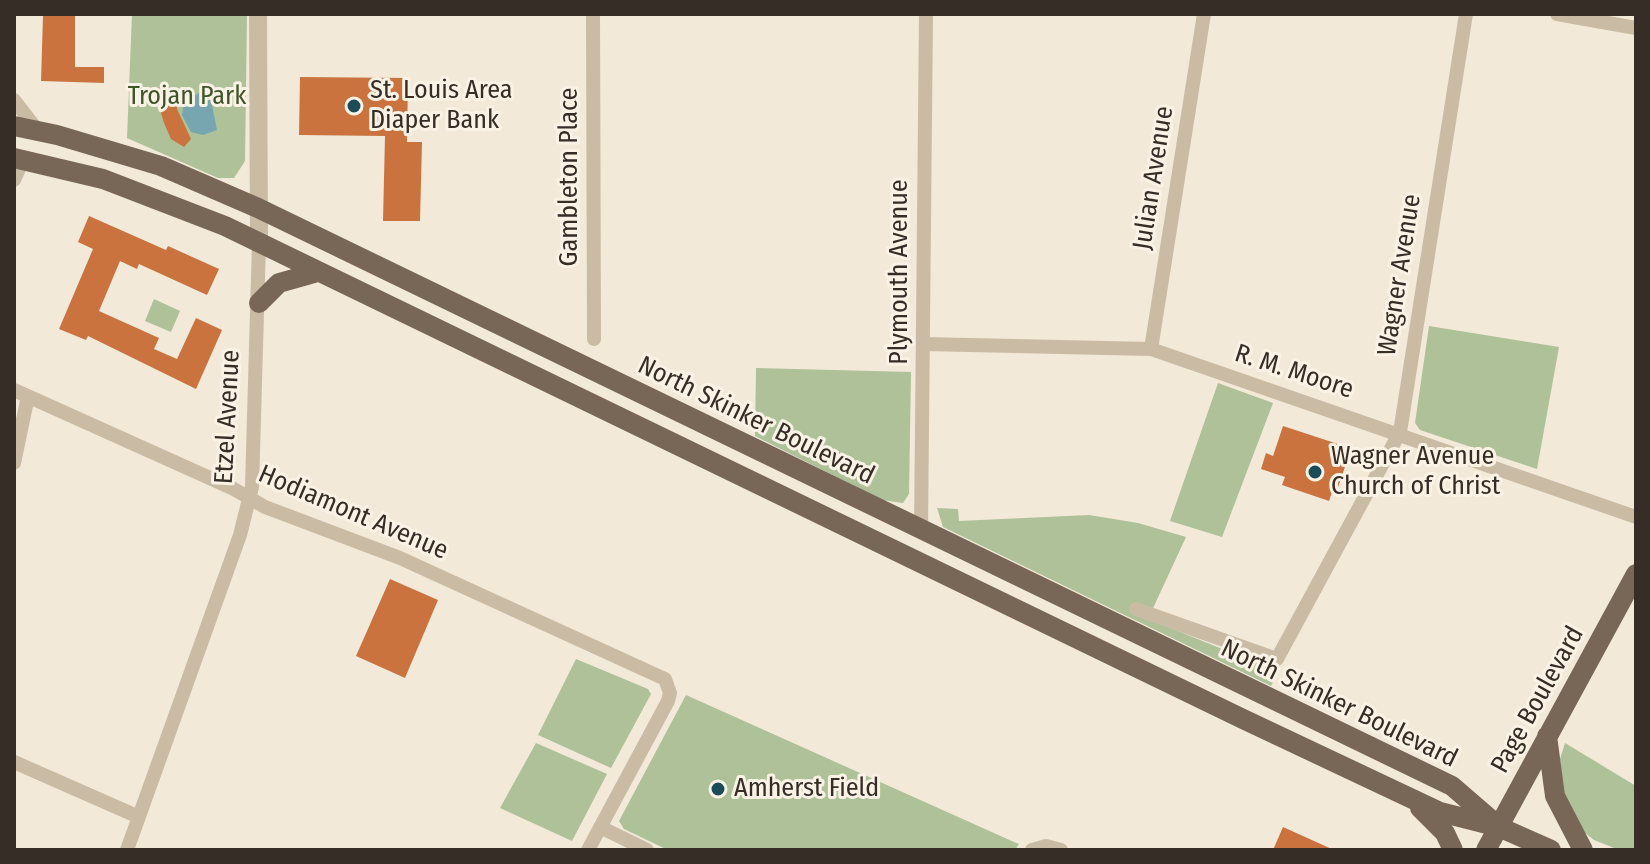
<!DOCTYPE html>
<html>
<head>
<meta charset="utf-8">
<style>
	body { margin:0 }
	#map { position:relative; width:1650px; height:864px; overflow:hidden; background:#f2e9d9; font-family:"Fira Sans Condensed",sans-serif }
	canvas { display:block }
	.frame { position:absolute; inset:0; border:16px solid #352d26; pointer-events:none }
</style>
</head>
<body>
<div id="map">
<canvas width="1650" height="864"></canvas>
<div class="frame"></div>
</div>
<script>
const ctx = document.querySelector('canvas').getContext('2d');
ctx.lineJoin = 'round';
function fillPath(path, color) {
  ctx.fillStyle = color;
  ctx.fill(path, 'evenodd');
}
function toPath(rows) {
  const path = new Path2D();
  for (const r of rows) {
    path.moveTo(r[0], r[1]);
    for (let i = 2; i < r.length; i += 2) path.lineTo(r[i], r[i + 1]);
  }
  return path;
}
function strokePath(path, color, width, dash) {
  ctx.strokeStyle = color;
  ctx.lineWidth = width;
  ctx.lineCap = dash ? 'butt' : 'round';
  ctx.setLineDash(dash || []);
  ctx.stroke(path);
}
function drawText(font, color, halo, rows, align = 'center') {
  ctx.font = font + ' "Fira Sans Condensed",sans-serif';
  ctx.lineWidth = 6;
  ctx.setLineDash([]);
  ctx.textBaseline = 'middle';
  ctx.strokeStyle = halo;
  ctx.fillStyle = color;
  for (const [text, x, y, turn = 0] of rows) {
    ctx.save();
    ctx.translate(x, y);
    ctx.rotate((+turn || 0) * Math.PI / 180);
    ctx.textAlign = isNaN(turn) ? turn : align;
    if (halo) ctx.strokeText(text, 0, 0);
    ctx.fillText(text, 0, 0);
    ctx.restore();
  }
}
fillPath(toPath([
	[132,14,247,14,245,161,234,178,218,178,127,138],
	[154,299,180,311,171,332,145,321],
	[1429,326,1559,347,1537,469,1420,430,1415,423],
	[756,368,911,372,909,494,903,503,882,500,755,436],
	[1218,383,1273,403,1222,537,1170,521],
	[937,508,958,509,959,521,1089,515,1138,523,1186,537,1148,619,1262,665,1276,677,1271,686,943,527],
	[576,659,648,689,651,694,611,768,538,735],
	[686,695,1014,842,1019,844,1015,850,668,850,624,829,619,821],
	[536,743,607,774,572,841,500,808],
	[1565,743,1636,786,1636,850,1619,850,1594,840,1580,829,1565,808,1560,759]
]), '#aec198');
fillPath(toPath([
	[199,93,210,95,217,130,203,135,191,132,182,115,184,102]
]), '#77a6b0');
fillPath(toPath([
	[43,16,75,16,75,67,104,67,104,83,41,81],
	[300,77,408,78,407,142,422,142,420,221,383,221,385,136,299,135],
	[162,90,176,92,177,109,191,139,184,147,171,139,164,123,159,106],
	[89,216,166,250,168,246,219,269,207,295,139,264,137,269,120,261,99,311,159,338,154,349,177,359,196,318,222,330,196,389,88,336,86,340,59,329,93,249,78,242],
	[1283,426,1347,447,1344,456,1348,458,1336,493,1332,492,1329,501,1282,485,1285,477,1261,469,1266,453,1273,456],
	[390,579,438,600,405,678,356,656],
	[1283,827,1334,850,1273,850]
]), '#ca733f');
strokePath(toPath([
	[593,14,594,339],
	[1557,14,1636,28],
	[14,100,38,131],
	[14,180,23,160],
	[924,344,1151,349,1636,517],
	[1151,349,1204,14],
	[14,390,232,488,265,507,400,558,665,679,670,693,668,701,588,850],
	[14,463,28,396],
	[921,530,926,14],
	[1136,609,1277,659,1400,432,1466,14],
	[14,762,139,817],
	[600,827,647,850],
	[127,850,240,535,252,487,259,243],
	[1032,850,1046,846,1061,850]
]), '#cabba4', 14);
strokePath(toPath([
	[258,14,259,243]
]), '#cabba4', 18);
strokePath(toPath([
	[14,126,57,135,161,166,258,208,1452,786,1496,824],
	[14,158,103,179,225,226,1243,719,1440,812,1499,827,1551,850],
	[259,303,279,283,318,272],
	[1547,736,1555,796,1583,850],
	[1420,808,1445,833,1453,850],
	[1486,850,1636,574]
]), '#786657', 20);
for (const [x, y, r, color] of [
	[354,106,8,"#1b4c58"],
	[1315,472,8,"#1b4c58"],
	[718,789,8,"#1b4c58"]
]) {
  const dot = new Path2D();
  dot.arc(x, y, r, 0, 2 * Math.PI);
  ctx.fillStyle = color;
  ctx.fill(dot);
  strokePath(dot, '#faf3e5', 3);
}
drawText('26px', '#352d26', '#faf3e5', [
	["St. Louis Area",370,91],
	["Diaper Bank",370,121],
	["Wagner Avenue",1331,457],
	["Church of Christ",1331,487],
	["Amherst Field",734,789]
], 'left');
drawText('26px', '#3f5429', '#faf3e5', [
	["Trojan Park",187,97]
]);
drawText('26px', '#352d26', '#faf3e5', [
	["Gambleton Place",570,177,-90],
	["Julian Avenue",1154,178,-81],
	["Plymouth Avenue",900,272,-90],
	["Wagner Avenue",1400,275,-81],
	["R. M. Moore",1294,372,18],
	["Etzel Avenue",228,417,-87],
	["North Skinker Boulevard",756,421,26],
	["Hodiamont Avenue",353,513,23],
	["Page Boulevard",1538,700,-61],
	["North Skinker Boulevard",1339,704,26]
]);
</script>
</body>
</html>
